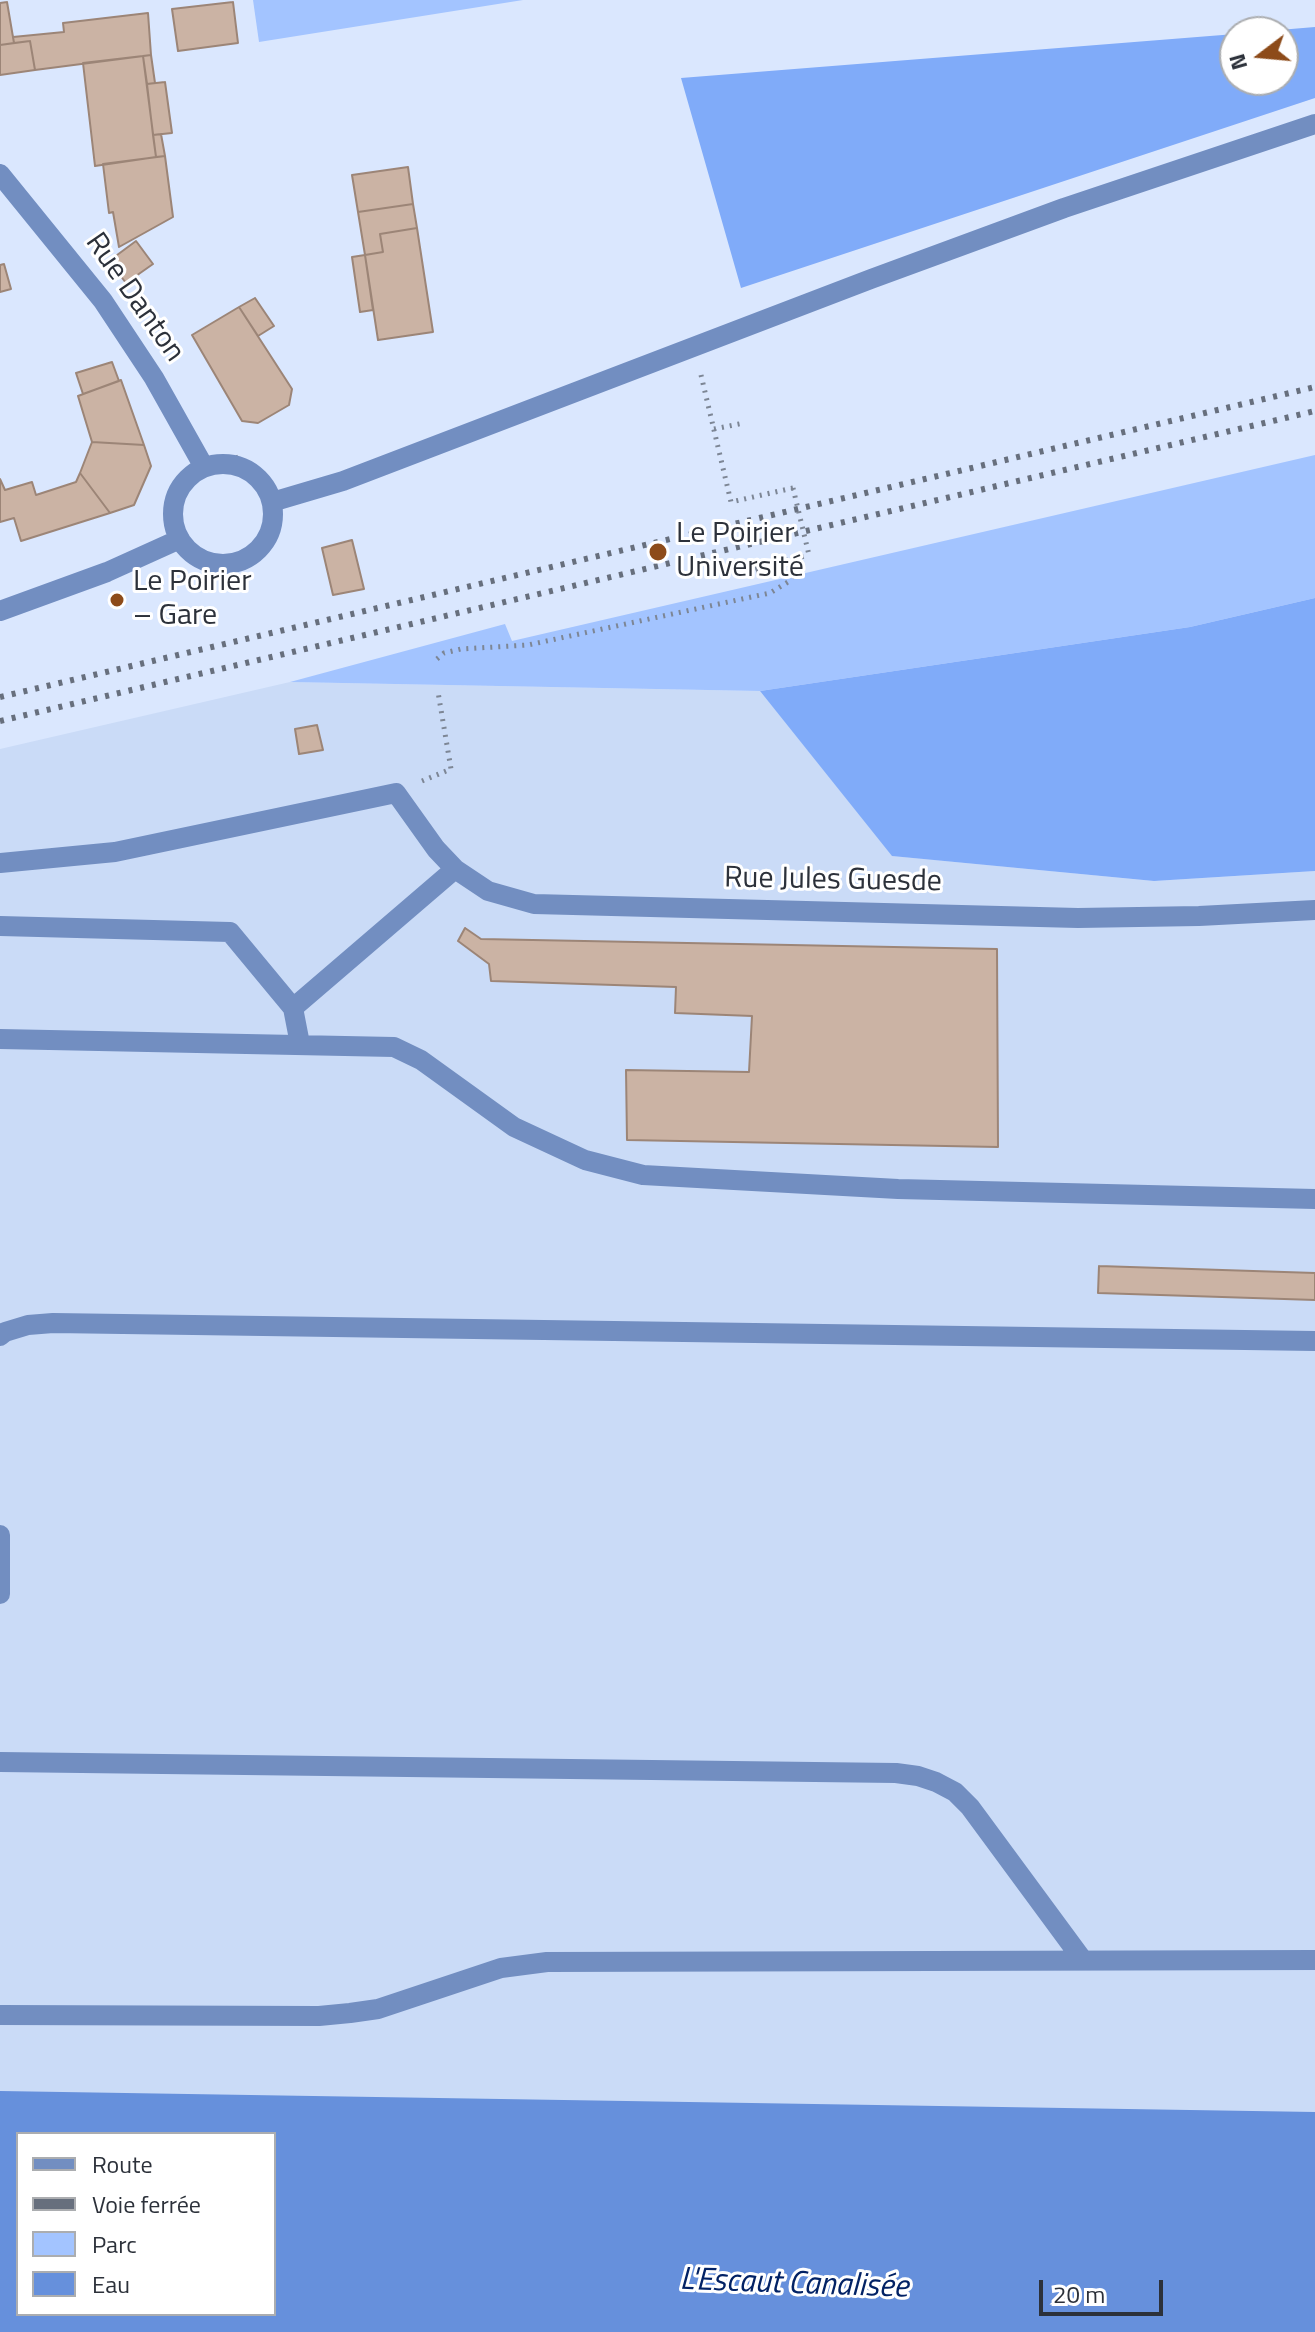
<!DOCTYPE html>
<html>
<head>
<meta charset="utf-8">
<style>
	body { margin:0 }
	#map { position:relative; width:1315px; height:2332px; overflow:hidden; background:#dae7fe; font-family:"Titillium Web",sans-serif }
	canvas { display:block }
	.legend { position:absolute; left:16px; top:2132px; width:260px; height:184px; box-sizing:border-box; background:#fff; border:2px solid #abadb0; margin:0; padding:10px 14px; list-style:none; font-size:24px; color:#2c313a }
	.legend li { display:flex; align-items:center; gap:16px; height:40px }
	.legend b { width:40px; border:2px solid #abadb0 }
	.north { position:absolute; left:1219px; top:16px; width:80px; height:80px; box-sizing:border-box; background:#fff; border:2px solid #abadb0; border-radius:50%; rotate:254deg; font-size:22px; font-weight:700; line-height:32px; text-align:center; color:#2c313a }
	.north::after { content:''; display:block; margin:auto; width:28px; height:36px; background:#8d4b1a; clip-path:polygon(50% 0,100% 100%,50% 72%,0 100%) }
	.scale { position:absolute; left:1039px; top:2280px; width:124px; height:36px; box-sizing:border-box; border:4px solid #2c313a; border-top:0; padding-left:10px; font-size:24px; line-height:28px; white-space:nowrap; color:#2c313a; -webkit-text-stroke:6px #fff; paint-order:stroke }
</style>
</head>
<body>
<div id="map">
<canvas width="1315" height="2332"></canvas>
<ul class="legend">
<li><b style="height:10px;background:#728ec1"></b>Route</li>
<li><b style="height:10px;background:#676f7d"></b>Voie ferrée</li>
<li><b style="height:22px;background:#a3c4ff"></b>Parc</li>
<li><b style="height:22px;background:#6690dc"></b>Eau</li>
</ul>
<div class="north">N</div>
<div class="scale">20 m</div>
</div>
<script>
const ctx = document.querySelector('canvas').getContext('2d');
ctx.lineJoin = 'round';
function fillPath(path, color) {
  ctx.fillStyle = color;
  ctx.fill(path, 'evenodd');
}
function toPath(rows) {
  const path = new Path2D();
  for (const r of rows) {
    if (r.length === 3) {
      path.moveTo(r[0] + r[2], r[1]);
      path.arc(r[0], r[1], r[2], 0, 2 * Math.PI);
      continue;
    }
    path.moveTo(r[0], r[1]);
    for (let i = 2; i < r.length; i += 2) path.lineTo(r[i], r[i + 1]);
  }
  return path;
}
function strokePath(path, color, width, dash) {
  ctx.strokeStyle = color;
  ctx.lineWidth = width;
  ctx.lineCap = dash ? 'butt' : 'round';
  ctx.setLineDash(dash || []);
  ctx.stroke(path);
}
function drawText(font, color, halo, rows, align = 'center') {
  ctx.font = font + ' "Titillium Web",sans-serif';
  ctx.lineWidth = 6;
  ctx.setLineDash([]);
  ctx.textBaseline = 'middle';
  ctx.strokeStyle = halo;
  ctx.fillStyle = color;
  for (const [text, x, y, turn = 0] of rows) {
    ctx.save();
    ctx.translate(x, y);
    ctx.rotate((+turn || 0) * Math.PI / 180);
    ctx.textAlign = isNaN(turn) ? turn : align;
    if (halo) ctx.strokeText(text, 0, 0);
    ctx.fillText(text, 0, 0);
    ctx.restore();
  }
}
fillPath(toPath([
	[290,682,760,691,893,856,1154,881,1315,871,1315,2332,0,2332,0,749],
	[18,2134,274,2134,274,2314,18,2314]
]), '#cadbf7');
fillPath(toPath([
	[253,0,523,0,259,42],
	[1315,455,1315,598,1190,627,760,691,290,682,505,624,512,641]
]), '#a3c4ff');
fillPath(toPath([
	[1315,27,1315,98,741,288,681,78,1235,34,1235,80,1283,80,1283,32,1255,32],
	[1315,598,1315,871,1154,881,892,856,760,691,1190,627]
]), '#80abf9');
fillPath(toPath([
	[0,2091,1315,2112,1315,2332,0,2332],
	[18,2134,274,2134,274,2314,18,2314]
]), '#6690dc');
const building = toPath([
	[7,2,14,43,0,45,0,3,7,2],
	[233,2,238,43,178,51,172,9,233,2],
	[148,13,151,55,35,70,30,41,14,43,13,37,64,32,63,23,148,13],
	[30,41,35,70,0,75,0,45,30,41],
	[151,55,155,83,147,84,143,56,151,55],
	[143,56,156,157,95,166,83,63,143,56],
	[165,82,172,133,153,135,147,84,165,82],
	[161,134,165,156,156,157,153,135,161,134],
	[165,156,173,217,119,247,113,212,109,213,103,164,165,156],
	[408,167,413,204,358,212,352,175,408,167],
	[413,204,417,228,380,234,383,252,365,255,358,212,413,204],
	[417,228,433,332,378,340,365,255,383,252,380,234,417,228],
	[136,241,153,264,126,283,109,261,136,241],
	[365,255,373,310,360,312,352,257,365,255],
	[4,264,11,289,0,292,0,265,4,264],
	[255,298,274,326,258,336,239,307,255,298],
	[239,307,292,389,289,405,258,423,242,421,192,335,239,307],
	[112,362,119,381,83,394,76,373,112,362],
	[121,380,144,445,92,442,78,396,121,380],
	[92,442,144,445,151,466,134,505,110,513,80,473,92,442],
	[80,473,110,513,21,541,14,518,0,522,0,479,5,490,32,482,36,495,76,482,80,473],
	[352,540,364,589,333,595,322,548,352,540],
	[317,725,323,750,299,754,295,729,317,725],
	[465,928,481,939,997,949,998,1147,627,1140,626,1070,749,1072,752,1016,675,1013,676,987,491,981,489,964,458,941,465,928],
	[1099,1266,1315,1273,1315,1300,1098,1293,1099,1266]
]);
fillPath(building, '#cbb3a4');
strokePath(building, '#9c8577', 2);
strokePath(toPath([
	[701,375,731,502,793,488],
	[714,429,744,423],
	[235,456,242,468],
	[755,568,809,555],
	[437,659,444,653,461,649,528,645,770,593,788,582,793,576,791,564,756,572,755,568],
	[422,781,451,769,438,692]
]), '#7d8695', 5, [2, 6]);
strokePath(toPath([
	[0,174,103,301,154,378,204,467],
	[223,514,50],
	[272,502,343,481,871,279,1064,208,1315,124],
	[0,611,107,572,180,539],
	[0,863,115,852,396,793,436,849,455,869,488,891,534,904,1078,918,1199,916,1315,910],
	[0,926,230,932,293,1008,300,1044],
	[293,1008,455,869],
	[0,1039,394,1047,421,1060,514,1127,585,1160,643,1175,898,1189,1315,1199],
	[0,1336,5,1332,28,1325,53,1323,1315,1341],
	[0,1535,0,1594],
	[0,1762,896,1773,918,1776,936,1782,955,1792,970,1807,1082,1959],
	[0,2015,319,2016,350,2013,378,2009,501,1968,547,1962,1315,1960]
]), '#728ec1', 20);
strokePath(toPath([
	[0,697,1315,387],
	[0,721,1315,411]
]), '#676f7d', 6, [4, 8]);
strokePath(toPath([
	[793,488,809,555]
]), '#7d8695', 5, [2, 6]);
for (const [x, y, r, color] of [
	[658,552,10,"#8d4b1a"],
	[117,600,8,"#8d4b1a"]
]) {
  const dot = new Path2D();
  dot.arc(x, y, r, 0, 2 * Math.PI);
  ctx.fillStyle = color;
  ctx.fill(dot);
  strokePath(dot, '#fff', 3);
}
drawText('30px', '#2c313a', '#fff', [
	["Rue Danton",134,298,55],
	["Rue Jules Guesde",833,881,1]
]);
drawText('30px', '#2c313a', '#fff', [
	["Le Poirier",676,535],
	["Université",676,569],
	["Le Poirier",133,583],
	["– Gare",133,617]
], 'left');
drawText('italic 32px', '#022265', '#fff', [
	["L'Escaut Canalisée",794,2285,2]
]);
</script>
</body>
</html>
